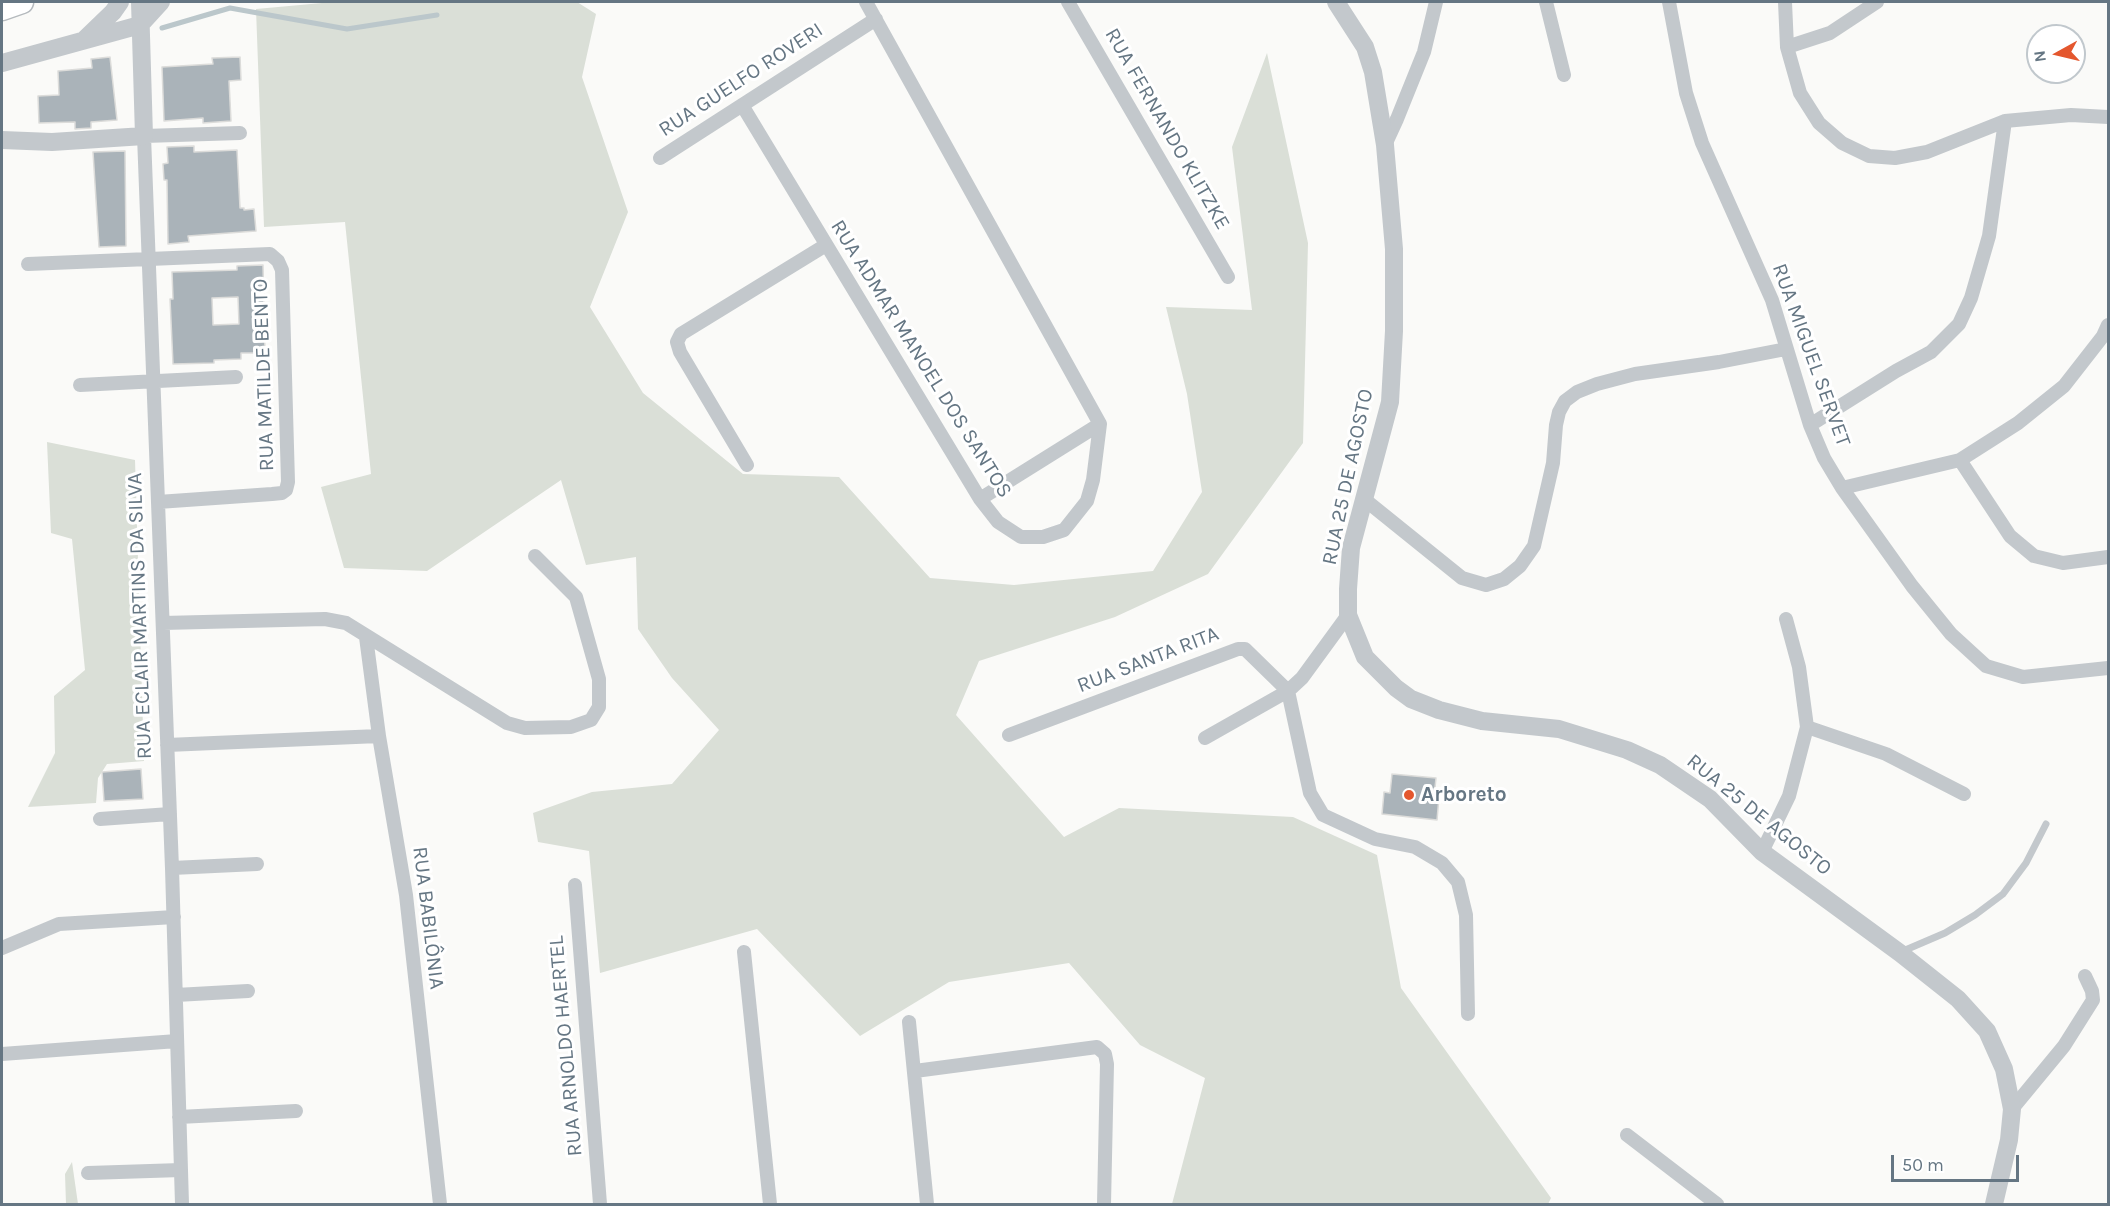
<!DOCTYPE html>
<html>
<head>
<meta charset="utf-8">
<style>
	body { margin:0 }
	#map { position:relative; width:2110px; height:1206px; overflow:hidden; background:#fafaf8; font-family:Karla,sans-serif }
	canvas { display:block }
	.frame { position:absolute; inset:0; border:3px solid #657683; pointer-events:none }
	.north { position:absolute; left:2026px; top:24px; width:60px; height:60px; box-sizing:border-box; background:#fff; border:2px solid #c1c8cd; border-radius:50%; rotate:262deg; font-size:16px; font-weight:700; line-height:24px; text-align:center; color:#657683 }
	.north::after { content:''; display:block; margin:auto; width:21px; height:27px; background:#e4572e; clip-path:polygon(50% 0,100% 100%,50% 72%,0 100%) }
	.scale { position:absolute; left:1891px; top:1155px; width:128px; height:27px; box-sizing:border-box; border:3px solid #657683; border-top:0; padding-left:8px; font-size:18px; line-height:21px; white-space:nowrap; color:#657683; -webkit-text-stroke:4px #fff; paint-order:stroke }
</style>
</head>
<body>
<div id="map">
<canvas width="2110" height="1206"></canvas>
<div class="frame"></div>
<div class="north">N</div>
<div class="scale">50 m</div>
</div>
<script>
const ctx = document.querySelector('canvas').getContext('2d');
ctx.lineJoin = 'round';
function fillPath(path, color) {
  ctx.fillStyle = color;
  ctx.fill(path, 'evenodd');
}
function toPath(rows) {
  const path = new Path2D();
  for (const r of rows) {
    path.moveTo(r[0], r[1]);
    for (let i = 2; i < r.length; i += 2) path.lineTo(r[i], r[i + 1]);
  }
  return path;
}
function strokePath(path, color, width, dash) {
  ctx.strokeStyle = color;
  ctx.lineWidth = width;
  ctx.lineCap = dash ? 'butt' : 'round';
  ctx.setLineDash(dash || []);
  ctx.stroke(path);
}
function drawText(font, color, halo, rows, align = 'center') {
  ctx.font = font + ' Karla,sans-serif';
  ctx.lineWidth = 6;
  ctx.setLineDash([]);
  ctx.textBaseline = 'middle';
  ctx.strokeStyle = halo;
  ctx.fillStyle = color;
  for (const [text, x, y, turn = 0] of rows) {
    ctx.save();
    ctx.translate(x, y);
    ctx.rotate((+turn || 0) * Math.PI / 180);
    ctx.textAlign = isNaN(turn) ? turn : align;
    if (halo) ctx.strokeText(text, 0, 0);
    ctx.fillText(text, 0, 0);
    ctx.restore();
  }
}
fillPath(toPath([
	[333,2,577,2,596,14,582,77,628,212,590,307,643,393,743,474,839,477,930,578,1014,585,1153,571,1202,492,1187,394,1166,307,1252,310,1232,147,1267,53,1308,243,1303,443,1208,574,1115,617,979,661,956,715,1064,837,1119,808,1293,817,1377,855,1401,988,1551,1198,1548,1204,1172,1204,1205,1078,1140,1045,1069,963,949,982,860,1036,757,929,600,973,589,851,538,842,533,813,592,792,672,784,719,730,672,678,638,629,636,557,586,565,561,480,427,571,344,568,321,487,371,474,345,222,264,227,256,9],
	[47,442,135,460,144,761,107,764,98,778,96,803,28,807,55,753,54,696,85,670,72,539,51,533],
	[72,1162,78,1204,66,1204,65,1174]
]), '#dadfd7');
strokePath(toPath([
	[162,28,230,8,347,29,437,15]
]), '#bbc7cb', 5);
const building = toPath([
	[110,57,117,120,91,122,91,128,75,129,75,122,39,123,38,96,59,95,58,71,92,68,91,59,110,57],
	[240,57,241,80,229,81,231,121,203,123,203,118,164,121,162,67,213,64,212,58,240,57],
	[194,146,194,152,237,150,240,208,244,208,244,210,254,209,256,231,188,236,189,242,168,244,167,180,164,180,163,164,168,163,167,147,194,146],
	[125,151,126,246,99,247,93,152,125,151],
	[263,265,265,353,241,353,241,359,214,360,214,363,173,364,170,299,173,299,172,272,237,270,237,266,263,265],
	[238,297,239,324,213,325,212,298,238,297],
	[141,769,143,799,104,801,102,772,141,769],
	[1392,774,1436,778,1434,797,1439,797,1437,820,1382,814,1384,792,1390,793,1392,774]
]);
fillPath(building, '#aab3b9');
strokePath(building, '#dcdcda', 1.5);
const primary = toPath([
	[2,9,22,2]
]);
strokePath(primary, '#b5babe', 25);
strokePath(toPath([
	[1903,951,1945,933,1975,915,2003,894,2026,863,2046,824]
]), '#c3c8cc', 7);
strokePath(toPath([
	[1068,2,1228,277],
	[1546,2,1564,75],
	[1669,2,1686,93,1702,143,1772,300,1810,425,1824,458,1842,488,1912,586,1951,634,1986,666,2023,677,2108,668],
	[1785,2,1787,47,1800,93,1819,123,1842,143,1869,156,1895,158,1927,152,2005,121,2071,115,2108,117],
	[1787,47,1830,33,1877,2],
	[742,105,980,499,998,522,1021,537,1043,537,1064,530,1087,501,1093,480,1100,424,866,2],
	[1385,145,1397,119,1424,52,1436,2],
	[660,158,876,19],
	[28,264,270,254,278,261,282,270,288,482,286,490,282,493,272,494,158,502],
	[80,385,236,377],
	[1810,425,1896,371,1931,352,1959,324,1971,298,1989,236,2005,121],
	[1960,460,2010,536,2034,556,2063,563,2108,557],
	[747,465,680,352,677,342,681,334,826,245],
	[1842,488,1960,460,2018,423,2064,386,2103,336,2108,325],
	[980,499,1100,424],
	[1364,499,1462,578,1486,585,1504,579,1520,566,1534,546,1553,463,1556,425,1559,412,1565,401,1577,392,1597,384,1635,374,1719,362,1786,349],
	[163,623,325,619,346,623,507,723,525,728,571,727,591,720,599,707,599,679,576,597,535,556],
	[366,637,379,736,406,895,440,1204],
	[1807,727,1886,754,1964,794],
	[1009,735,1238,649,1245,649,1288,691,1310,793,1323,815,1375,839,1415,847,1442,863,1458,882,1466,915,1468,1014],
	[1205,738,1288,691,1302,678,1348,615],
	[167,745,379,736],
	[100,819,170,814],
	[1762,852,1789,796,1807,727,1799,667,1786,619],
	[172,868,257,864],
	[575,885,600,1204],
	[2,948,59,924,174,917],
	[744,952,770,1204],
	[176,995,248,991],
	[909,1022,927,1204],
	[2,1054,177,1041],
	[915,1071,1097,1047,1105,1054,1107,1064,1104,1204],
	[2012,1109,2064,1046,2093,1000,2092,991,2085,976],
	[179,1117,296,1111],
	[1627,1135,1717,1204],
	[88,1173,181,1170],
	[182,1204,172,868,144,136,240,133]
]), '#c3c8cc', 14);
strokePath(toPath([
	[1336,2,1365,47,1373,72,1385,145,1394,249,1394,331,1390,402,1351,548,1348,589,1348,615,1365,657,1396,688,1411,699,1439,710,1482,721,1559,729,1627,750,1660,765,1710,799,1762,852,1900,953,1958,999,1987,1031,2004,1069,2012,1109,2009,1140,1994,1204],
	[140,25,161,2],
	[85,39,113,12,120,2],
	[2,63,140,25],
	[2,140,52,142,144,136,140,2]
]), '#c3c8cc', 18);
strokePath(primary, '#fff', 22);
for (const [x, y, r, color] of [
	[1409,795,6,"#e4572e"]
]) {
  const dot = new Path2D();
  dot.arc(x, y, r, 0, 2 * Math.PI);
  ctx.fillStyle = color;
  ctx.fill(dot);
  strokePath(dot, '#fff', 2);
}
drawText('21px', '#657683', '#fff', [
	["RUA GUELFO ROVERI",741,80,-33],
	["RUA FERNANDO KLITZKE",1167,129,60],
	["RUA MIGUEL SERVET",1811,355,70],
	["RUA ADMAR MANOEL DOS SANTOS",921,359,58],
	["RUA MATILDE BENTO",264,375,-92],
	["RUA 25 DE AGOSTO",1348,477,-78],
	["RUA ECLAIR MARTINS DA SILVA",140,616,-92],
	["RUA SANTA RITA",1148,660,-21],
	["RUA 25 DE AGOSTO",1759,815,39],
	["RUA BABILÔNIA",428,918,83],
	["RUA ARNOLDO HAERTEL",566,1046,-95]
]);
drawText('bold 21px', '#657683', '#fff', [
	["Arboreto",1421,795]
], 'left');
</script>
</body>
</html>
